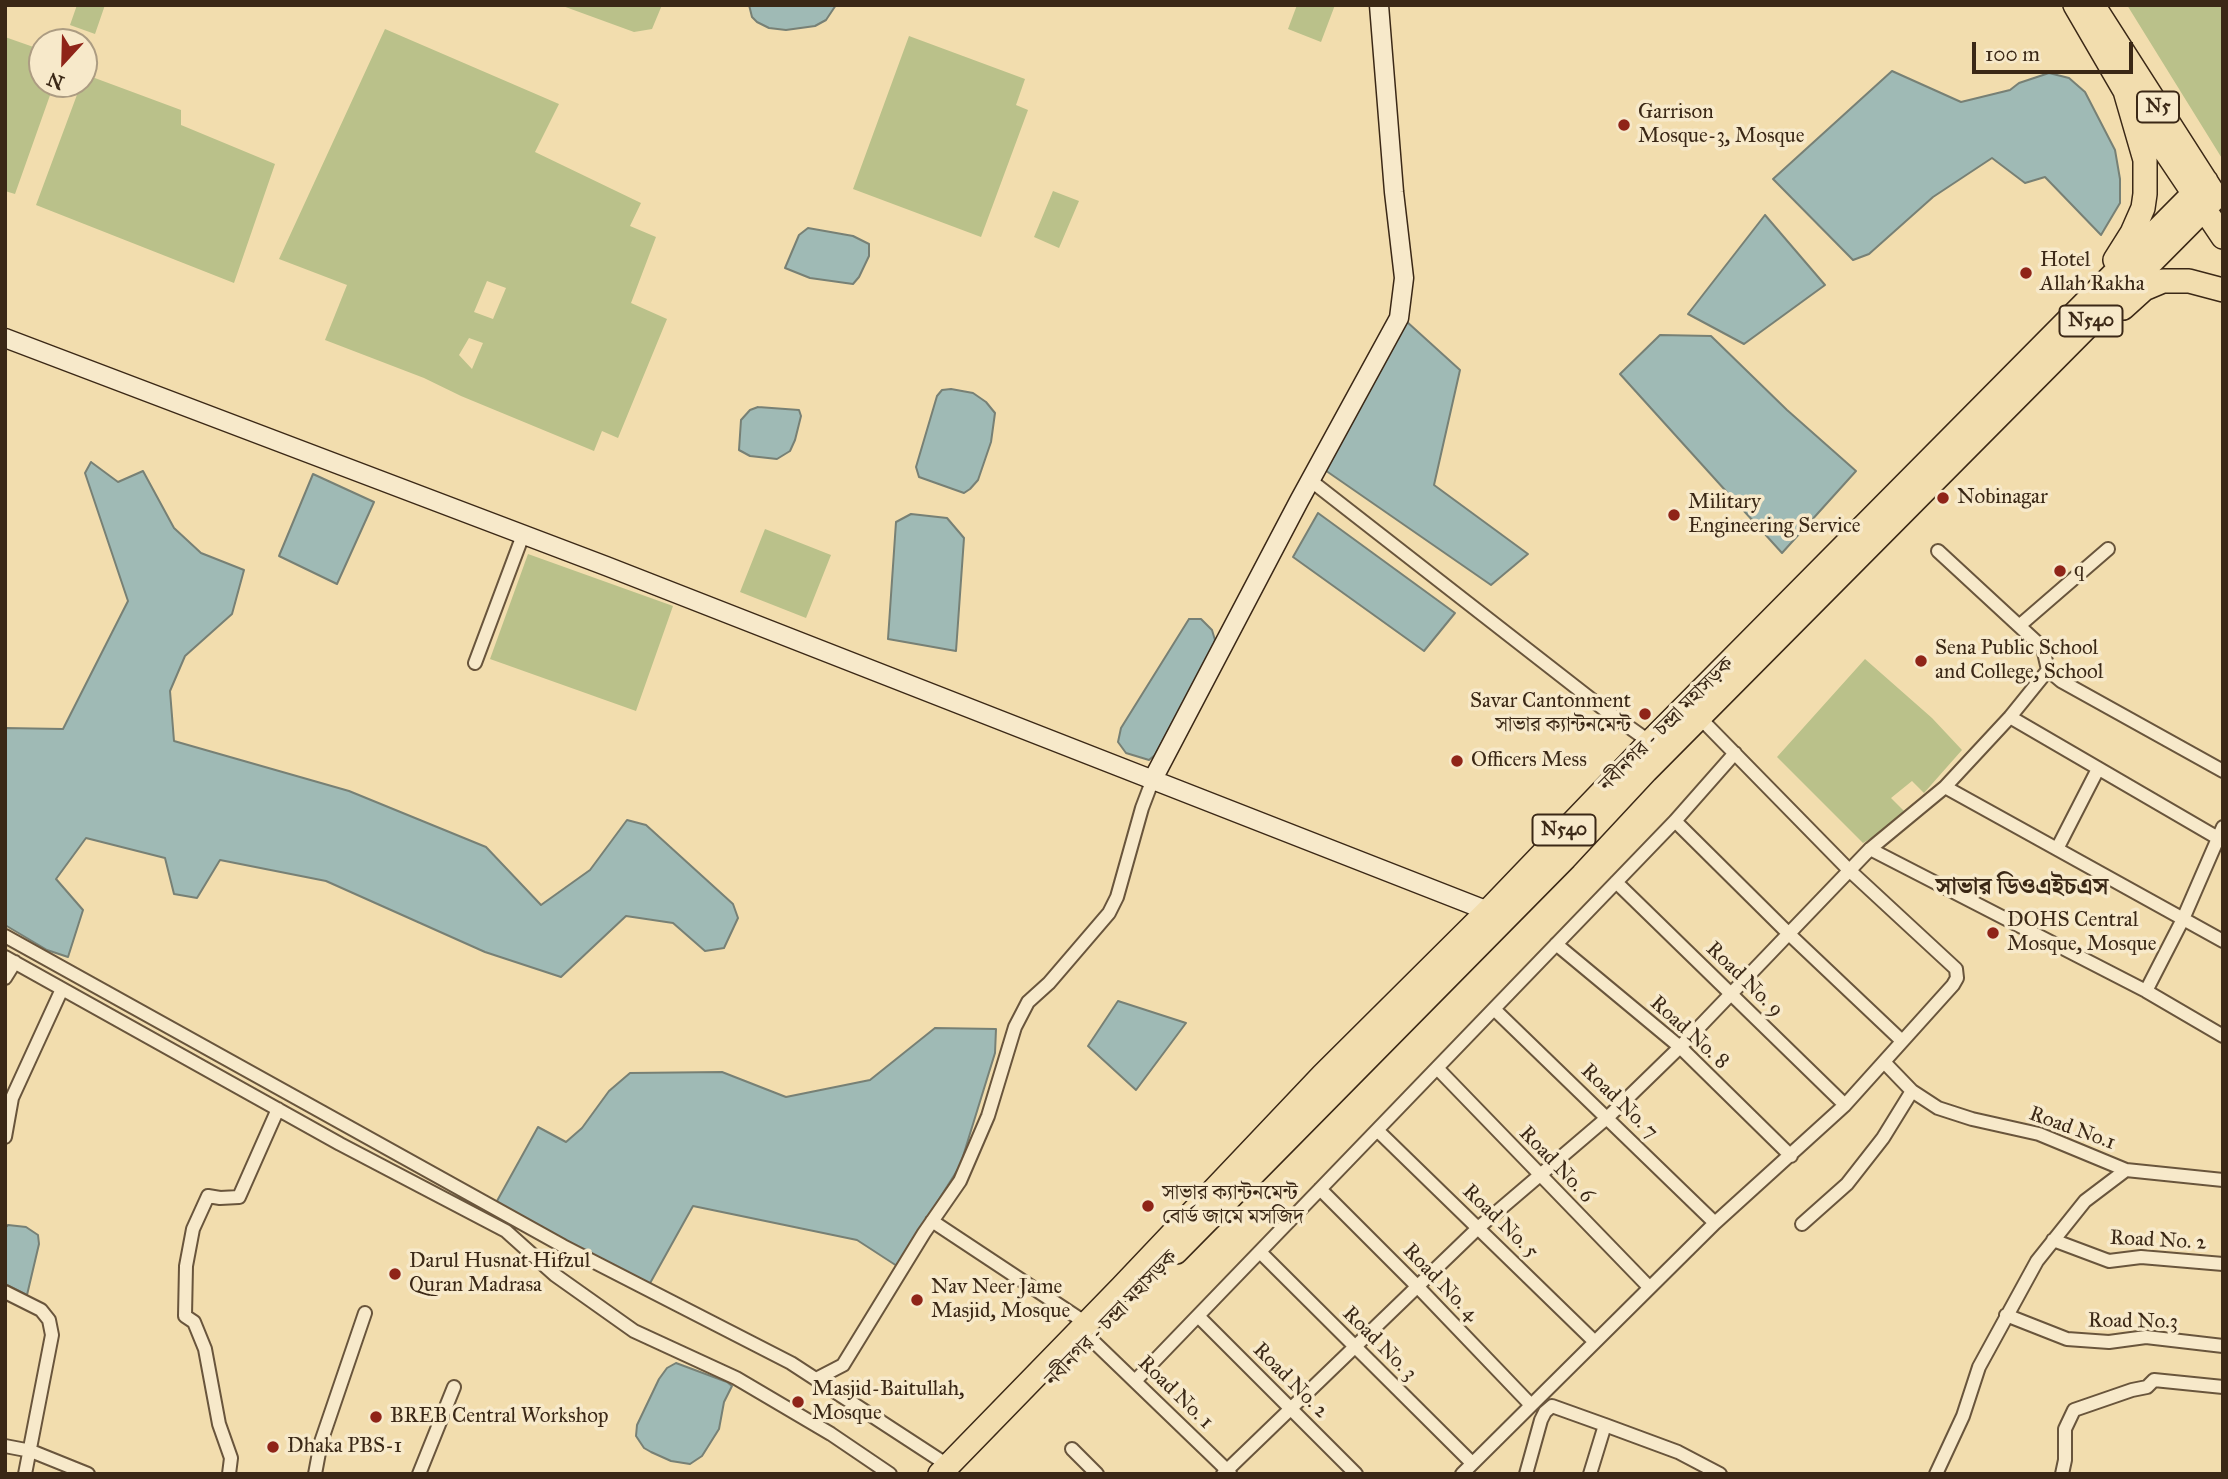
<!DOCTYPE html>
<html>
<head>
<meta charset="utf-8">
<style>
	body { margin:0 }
	#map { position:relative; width:2228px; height:1479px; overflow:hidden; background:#f2ddae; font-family:"IM FELL Great Primer",serif }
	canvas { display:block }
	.frame { position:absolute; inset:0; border:7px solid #3b2816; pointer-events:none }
	.north { position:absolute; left:28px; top:28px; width:70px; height:70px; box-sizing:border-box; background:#f7e9ca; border:2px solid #ac9c82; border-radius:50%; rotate:202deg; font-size:19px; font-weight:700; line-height:28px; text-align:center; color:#3b2816 }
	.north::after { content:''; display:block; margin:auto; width:24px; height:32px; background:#8f2418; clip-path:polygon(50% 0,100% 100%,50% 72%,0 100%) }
	.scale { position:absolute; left:1972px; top:42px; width:161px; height:32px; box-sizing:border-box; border:4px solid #3b2816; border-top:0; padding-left:9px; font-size:21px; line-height:24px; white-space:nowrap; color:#3b2816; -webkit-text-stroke:5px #f7e9ca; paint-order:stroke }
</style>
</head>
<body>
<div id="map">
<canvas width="2228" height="1479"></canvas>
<div class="frame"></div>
<div class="north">N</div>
<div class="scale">100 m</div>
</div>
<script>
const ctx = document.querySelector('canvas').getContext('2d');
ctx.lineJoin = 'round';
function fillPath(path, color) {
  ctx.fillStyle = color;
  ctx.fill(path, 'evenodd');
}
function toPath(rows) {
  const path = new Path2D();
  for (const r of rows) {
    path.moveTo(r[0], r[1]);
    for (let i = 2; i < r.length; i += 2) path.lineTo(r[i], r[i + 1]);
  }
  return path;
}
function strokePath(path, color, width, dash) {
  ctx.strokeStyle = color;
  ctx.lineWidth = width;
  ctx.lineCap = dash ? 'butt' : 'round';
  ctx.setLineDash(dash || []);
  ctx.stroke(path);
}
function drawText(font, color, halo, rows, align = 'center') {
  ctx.font = font + ' "IM FELL Great Primer","Noto Serif Bengali",serif';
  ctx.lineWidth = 7;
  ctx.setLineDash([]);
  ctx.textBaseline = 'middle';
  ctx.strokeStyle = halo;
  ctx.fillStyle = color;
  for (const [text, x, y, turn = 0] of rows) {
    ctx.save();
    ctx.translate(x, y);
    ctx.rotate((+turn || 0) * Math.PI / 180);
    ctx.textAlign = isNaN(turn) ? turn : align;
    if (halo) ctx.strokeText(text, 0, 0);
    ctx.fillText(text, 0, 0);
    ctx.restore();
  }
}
fillPath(toPath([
	[77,5,105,5,95,34,70,25],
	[560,5,662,5,652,29,634,32],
	[1297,5,1335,5,1321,42,1288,29],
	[2127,5,2223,5,2223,160],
	[385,29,559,104,535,152,641,203,630,226,656,237,631,303,667,319,618,438,602,431,594,451,461,396,424,378,325,340,347,285,279,259],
	[487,281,506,288,493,319,474,312],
	[469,338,483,343,472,369,459,355],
	[909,36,1025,79,1016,105,1028,110,981,237,853,189],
	[5,37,42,50,42,84,54,84,15,194,5,191],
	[84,74,181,110,181,125,275,164,234,283,36,205,81,84,84,84],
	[1053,191,1079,201,1059,248,1034,237],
	[765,529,831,555,806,618,740,592],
	[528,554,673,606,636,711,490,659],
	[1865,659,1932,718,1962,750,1924,793,1912,781,1891,798,1909,816,1863,843,1777,757]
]), '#bac18a');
const water = toPath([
	[749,5,836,5,826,20,815,26,786,30,769,28,757,22,752,17,749,5],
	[1892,71,1961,102,2010,90,2019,83,2049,73,2069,78,2085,92,2115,150,2120,179,2120,203,2101,235,2045,177,2025,183,1992,158,1933,197,1869,254,1853,260,1773,179,1892,71],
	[1765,215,1825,285,1744,344,1688,314,1765,215],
	[808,228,853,236,869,244,869,256,859,277,853,284,810,278,785,268,799,235,808,228],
	[1406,321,1460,370,1434,485,1528,554,1491,585,1322,468,1406,321],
	[1660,335,1711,336,1787,410,1856,471,1782,553,1620,374,1660,335],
	[951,389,973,393,986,402,995,413,991,442,978,480,970,489,964,493,919,477,916,467,937,396,942,390,951,389],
	[758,407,799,410,801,416,795,440,790,451,777,459,750,456,739,450,741,420,750,410,758,407],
	[91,462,118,482,143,471,174,528,201,553,244,570,232,614,185,656,170,691,174,741,349,791,486,847,541,905,590,870,627,820,646,825,733,904,738,918,724,948,705,951,673,923,626,916,561,977,485,952,326,881,220,860,197,898,174,894,165,858,86,838,56,879,83,910,68,957,47,950,5,925,5,728,63,729,128,601,85,473,91,462],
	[313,474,374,502,337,584,279,556,313,474],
	[1318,513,1455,613,1424,651,1293,557,1318,513],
	[911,514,947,518,964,538,956,651,888,639,896,522,911,514],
	[1189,619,1201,619,1212,630,1215,640,1210,659,1189,701,1176,716,1155,755,1149,760,1126,753,1118,742,1121,728,1189,619],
	[1118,1001,1186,1023,1136,1090,1088,1046,1118,1001],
	[935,1028,996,1029,995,1053,960,1166,897,1266,857,1240,693,1206,644,1294,492,1210,538,1127,566,1142,582,1128,609,1091,630,1073,722,1072,786,1097,870,1080,935,1028],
	[8,1225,26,1227,38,1235,39,1244,27,1295,5,1284,5,1228,8,1225],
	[676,1363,727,1382,732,1386,724,1402,719,1429,702,1456,690,1464,671,1461,651,1452,644,1448,636,1436,637,1425,659,1379,667,1368,676,1363]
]);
fillPath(water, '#9fbab5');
strokePath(water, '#778075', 2);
const street = toPath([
	[1310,480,1605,710,1650,742],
	[1938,551,2043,648,2048,670,2061,681,2223,771],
	[2019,626,2108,549],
	[475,663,523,535],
	[2010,717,2223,841],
	[1945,787,2223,941],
	[1675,821,1789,934,1902,1041],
	[1870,849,2146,991,2223,1036],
	[2057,849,2098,769],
	[1616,882,1845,1105],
	[5,936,563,1246,791,1363,949,1466],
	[1556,944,1680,1047,1791,1156],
	[5,957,340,1144,506,1231,555,1275,634,1331,736,1378,831,1434,890,1474],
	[5,978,15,962],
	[2146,991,2183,919,2223,827],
	[1494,1009,1715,1223],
	[1884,1062,1912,1091,1938,1108,1972,1119,2039,1134,2126,1170,2223,1180],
	[1437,1068,1649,1287],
	[1377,1130,1595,1342],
	[5,1137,12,1098,62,989],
	[1320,1189,1417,1286,1531,1405],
	[932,1221,1086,1323],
	[1802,1224,1847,1184,1883,1138,1912,1091],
	[2053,1240,2109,1261,2141,1257,2223,1264],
	[1260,1252,1472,1463],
	[5,1292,41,1310,49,1320,52,1335,25,1474],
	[2006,1315,2067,1339,2109,1342,2146,1337,2223,1346],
	[1198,1316,1356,1474],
	[1092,1340,1230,1473],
	[816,1379,843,1365,924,1233,960,1181,988,1116,1015,1027,1028,1002,1049,983,1109,913,1117,897,1142,808,1153,779],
	[1135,1381,1675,821,1735,753],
	[5,1446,31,1451,88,1474],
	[1072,1449,1097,1474],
	[229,1474,231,1458,219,1424,205,1349,194,1322,185,1316,186,1266,193,1229,208,1196,220,1198,239,1197,278,1109],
	[315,1474,321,1442,365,1313],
	[419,1474,454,1387],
	[1223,1474,1478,1228,1608,1117,1680,1047,1870,849,1945,787,2010,717,2048,670],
	[1462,1474,1715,1223,1845,1105,1953,985,1957,978,1956,969,1849,870,1699,717],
	[1526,1474,1541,1420,1545,1412,1552,1406,1605,1425],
	[1590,1474,1605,1425,1678,1452,1720,1474],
	[1936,1474,1963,1416,1979,1367,2037,1261,2085,1201,2126,1170],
	[2062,1474,2065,1460,2065,1429,2074,1410,2132,1390,2147,1387,2154,1380,2223,1387]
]);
const secondary = toPath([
	[5,338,606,566,1488,911],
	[1153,779,1299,501,1399,318,1404,278,1394,192,1379,5]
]);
const highway = toPath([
	[2075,5,2125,91,2223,237],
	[2093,5,2214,194],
	[2115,260,2132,233,2143,208,2145,194,2145,160,2125,91],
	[2123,308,2144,289,2163,281,2189,281,2223,290],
	[1176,1252,1565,858,1646,771,2216,197],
	[940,1474,1121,1288,1323,1075,1488,911,1650,742,2206,181]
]);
strokePath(street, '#69553c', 16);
strokePath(secondary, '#3b2816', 21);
strokePath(highway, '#3b2816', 26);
strokePath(street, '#f7e9ca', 12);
strokePath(secondary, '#f7e9ca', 18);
strokePath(highway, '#f2ddae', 23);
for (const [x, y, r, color] of [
	[1624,125,7,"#8f2418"],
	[2026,273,7,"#8f2418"],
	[1943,498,7,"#8f2418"],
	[1674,515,7,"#8f2418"],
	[2060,571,7,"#8f2418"],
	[1921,661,7,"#8f2418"],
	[1645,714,7,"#8f2418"],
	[1457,761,7,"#8f2418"],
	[1993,933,7,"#8f2418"],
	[1148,1206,7,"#8f2418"],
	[395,1274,7,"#8f2418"],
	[917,1300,7,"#8f2418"],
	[798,1402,7,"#8f2418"],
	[376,1417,7,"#8f2418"],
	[273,1447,7,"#8f2418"]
]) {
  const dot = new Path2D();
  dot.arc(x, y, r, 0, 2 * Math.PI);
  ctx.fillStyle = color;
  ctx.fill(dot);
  strokePath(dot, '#f7e9ca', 2.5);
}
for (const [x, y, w] of [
	[2158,107,42],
	[2091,321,63],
	[1564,830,63]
]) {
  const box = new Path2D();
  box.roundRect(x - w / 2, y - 15.5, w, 31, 5);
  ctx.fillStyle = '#f7e9ca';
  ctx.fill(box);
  strokePath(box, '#3b2816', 2);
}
drawText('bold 19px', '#3b2816', null, [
	["N5",2158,107],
	["N540",2091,321],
	["N540",1564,830]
]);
drawText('21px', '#3b2816', '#f7e9ca', [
	["Garrison",1638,113],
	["Mosque-3, Mosque",1638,137],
	["Hotel",2040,261],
	["Allah Rakha",2040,285],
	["Nobinagar",1957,498],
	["Military",1688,503],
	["Engineering Service",1688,527],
	["q",2074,571],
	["Sena Public School",1935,649],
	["and College, School",1935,673],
	["Savar Cantonment",1631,702,"right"],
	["সাভার ক্যান্টনমেন্ট",1631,726,"right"],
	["Officers Mess",1471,761],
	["DOHS Central",2007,921],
	["Mosque, Mosque",2007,945],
	["সাভার ক্যান্টনমেন্ট",1162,1194],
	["বোর্ড জামে মসজিদ",1162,1218],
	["Darul Husnat Hifzul",409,1262],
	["Quran Madrasa",409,1286],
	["Nav Neer Jame",931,1288],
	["Masjid, Mosque",931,1312],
	["Masjid-Baitullah,",812,1390],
	["Mosque",812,1414],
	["BREB Central Workshop",390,1417],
	["Dhaka PBS-1",287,1447]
], 'left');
drawText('21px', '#3b2816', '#f7e9ca', [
	["নবীনগর - চন্দ্রা মহাসড়ক",1667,725,-45],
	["Road No. 9",1744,980,44],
	["Road No. 8",1689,1033,42],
	["Road No. 7",1619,1102,44],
	["Road No.1",2072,1129,20],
	["Road No. 6",1556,1165,46],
	["Road No. 5",1500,1222,44],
	["Road No. 2",2158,1241,3],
	["Road No. 4",1440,1283,46],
	["নবীনগর - চন্দ্রা মহাসড়ক",1112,1319,-46],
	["Road No.3",2133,1322,1],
	["Road No. 3",1379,1344,45],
	["Road No. 2",1290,1381,45],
	["Road No. 1",1175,1393,44]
]);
drawText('bold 24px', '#3b2816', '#f7e9ca', [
	["সাভার ডিওএইচএস",2022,888]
]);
</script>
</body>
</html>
